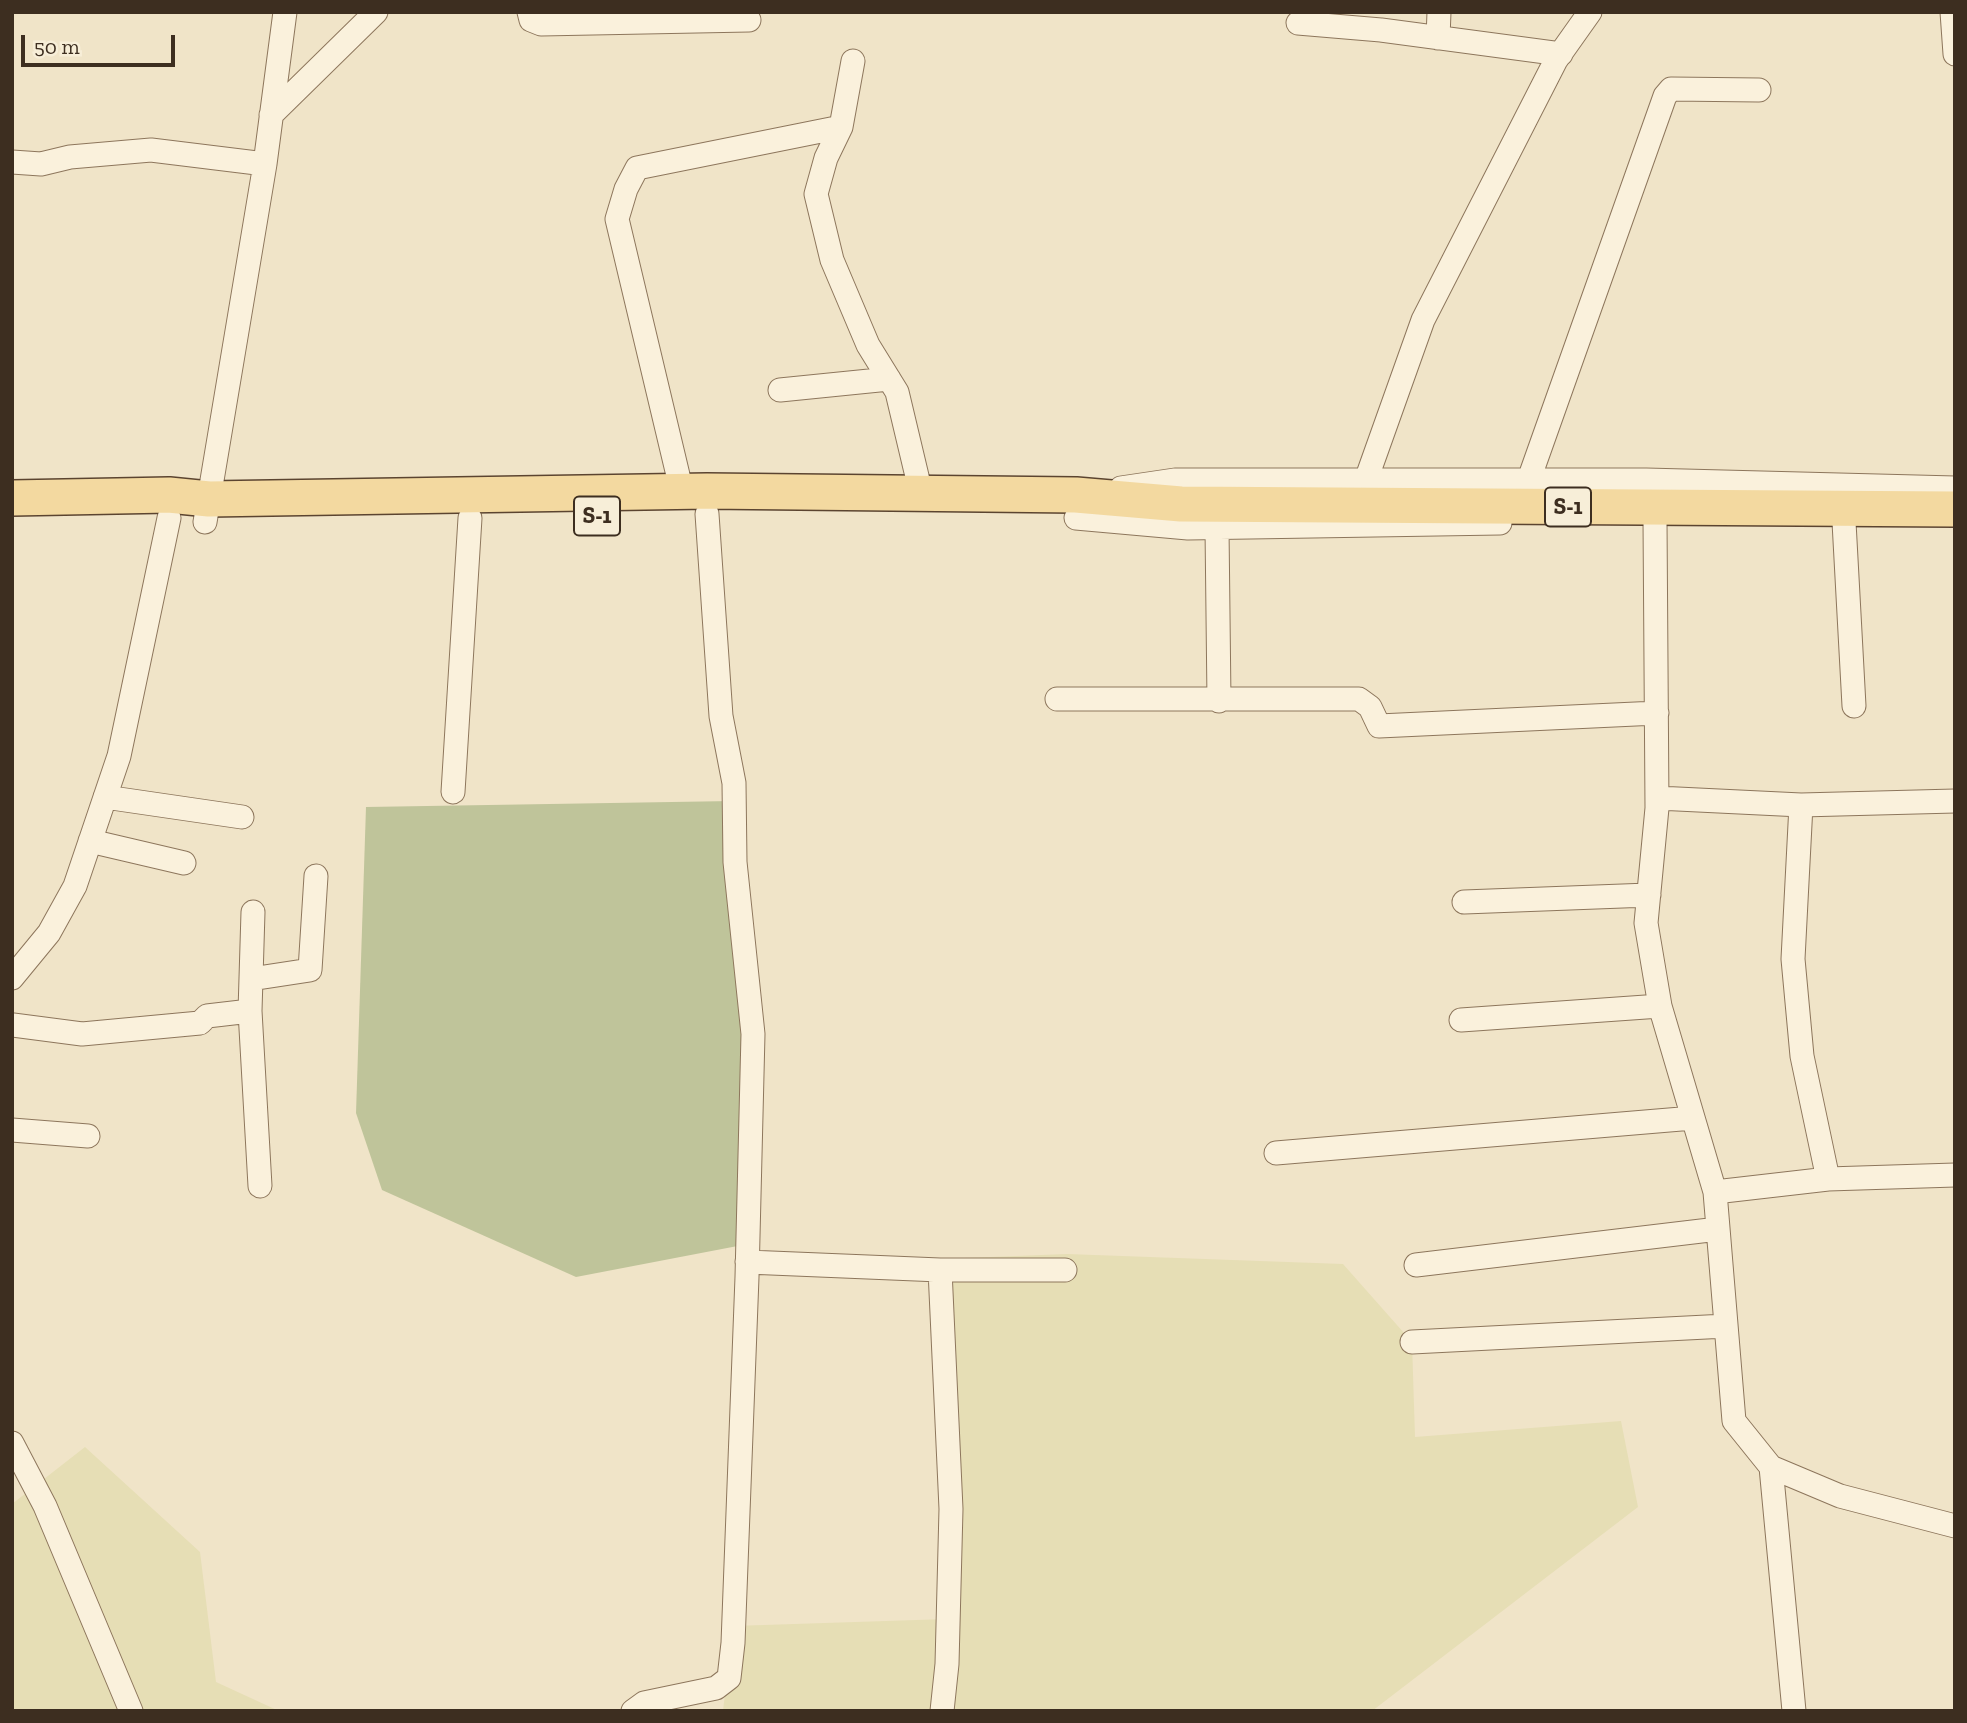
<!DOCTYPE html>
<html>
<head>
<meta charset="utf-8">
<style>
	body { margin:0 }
	#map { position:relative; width:1967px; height:1723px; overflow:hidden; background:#f0e4c8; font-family:"Zilla Slab",serif }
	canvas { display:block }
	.frame { position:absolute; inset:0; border:14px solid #3d2e20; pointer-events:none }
	.scale { position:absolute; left:21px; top:35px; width:154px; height:32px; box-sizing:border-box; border:4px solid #3d2e20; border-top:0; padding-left:9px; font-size:21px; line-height:24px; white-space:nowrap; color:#3d2e20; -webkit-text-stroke:5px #f7eed8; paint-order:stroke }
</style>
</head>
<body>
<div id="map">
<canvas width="1967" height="1723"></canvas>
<div class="frame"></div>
<div class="scale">50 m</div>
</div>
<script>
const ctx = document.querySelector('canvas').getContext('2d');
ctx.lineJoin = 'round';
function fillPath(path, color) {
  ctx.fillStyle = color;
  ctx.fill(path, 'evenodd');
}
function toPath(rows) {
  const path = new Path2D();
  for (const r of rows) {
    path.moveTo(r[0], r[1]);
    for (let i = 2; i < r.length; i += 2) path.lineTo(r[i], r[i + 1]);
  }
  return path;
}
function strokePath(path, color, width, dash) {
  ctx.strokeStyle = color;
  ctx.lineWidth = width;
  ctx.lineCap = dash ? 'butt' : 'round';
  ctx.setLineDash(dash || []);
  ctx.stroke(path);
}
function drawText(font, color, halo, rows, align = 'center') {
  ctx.font = font + ' "Zilla Slab",serif';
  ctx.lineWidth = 5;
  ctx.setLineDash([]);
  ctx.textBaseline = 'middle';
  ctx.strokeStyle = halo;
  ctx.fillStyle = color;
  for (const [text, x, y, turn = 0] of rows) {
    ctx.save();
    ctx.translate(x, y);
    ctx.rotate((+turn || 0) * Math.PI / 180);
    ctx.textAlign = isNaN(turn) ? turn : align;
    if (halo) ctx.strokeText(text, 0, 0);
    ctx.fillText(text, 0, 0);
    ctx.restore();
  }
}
fillPath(toPath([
	[1067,1254,1343,1264,1412,1342,1415,1437,1621,1421,1638,1507,1372,1711,723,1711,733,1626,947,1619,939,1259],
	[85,1447,200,1552,216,1682,279,1711,12,1711,12,1504]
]), '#e6deb5');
fillPath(toPath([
	[733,801,748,1244,576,1277,382,1190,356,1113,366,807]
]), '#bfc49a');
const street = toPath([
	[529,12,531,20,541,24,749,20],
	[1952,12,1955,54],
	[1298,23,1381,30,1561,54],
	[1438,38,1439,12],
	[853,61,841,127,826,158,816,194,832,260,868,345,897,392,921,493],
	[271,115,376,12],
	[12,162,41,164,70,157,151,150,265,164],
	[780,390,889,379],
	[1366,480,1423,320,1556,60,1590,12],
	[1528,482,1665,96,1671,89,1759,90],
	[1121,488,1175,480,1646,480,1955,488],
	[682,492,617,219,626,189,637,168,841,127],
	[1076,518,1188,528,1500,523],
	[1655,520,1657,808,1646,923,1660,1006,1715,1192,1734,1421,1771,1467,1794,1711],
	[205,522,265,164,285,12],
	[1844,522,1854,706],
	[1217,528,1219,701],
	[1057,699,1359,699,1370,707,1379,726,1657,713],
	[453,792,470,518],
	[105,797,242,817],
	[1657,798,1801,805,1955,801],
	[1801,805,1793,959,1802,1056,1828,1179],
	[90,841,184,863],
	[1464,902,1649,895],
	[253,912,250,1011,260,1186],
	[12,978,49,933,75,886,119,756,169,518],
	[251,979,310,970,316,876],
	[1461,1020,1660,1006],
	[13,1025,82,1034,200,1023,207,1016,250,1011],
	[12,1130,88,1136],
	[1276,1153,1693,1118],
	[1715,1192,1828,1179,1955,1175],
	[747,1262,940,1270,1065,1270],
	[1416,1265,1718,1229],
	[940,1270,951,1509,947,1664,942,1711],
	[1412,1342,1726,1326],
	[12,1443,45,1506,131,1711],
	[1771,1467,1840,1496,1955,1526],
	[633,1711,644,1703,716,1688,729,1678,733,1643,747,1277,753,1034,735,862,734,783,721,716,707,514]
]);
const primary = toPath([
	[12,498,169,495,209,499,707,491,1076,495,1181,504,1955,509]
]);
strokePath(street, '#8d765c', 25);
strokePath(primary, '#5b4430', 38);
strokePath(street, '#faf1dc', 23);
strokePath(primary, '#f3d9a0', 35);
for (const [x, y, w] of [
	[1568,507,46],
	[597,516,46]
]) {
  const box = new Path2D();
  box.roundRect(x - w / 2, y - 19.5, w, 39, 5);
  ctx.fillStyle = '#f7eed8';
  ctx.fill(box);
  strokePath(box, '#3d2e20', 2);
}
drawText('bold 23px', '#3d2e20', null, [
	["S-1",1568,507],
	["S-1",597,516]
]);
</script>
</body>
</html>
